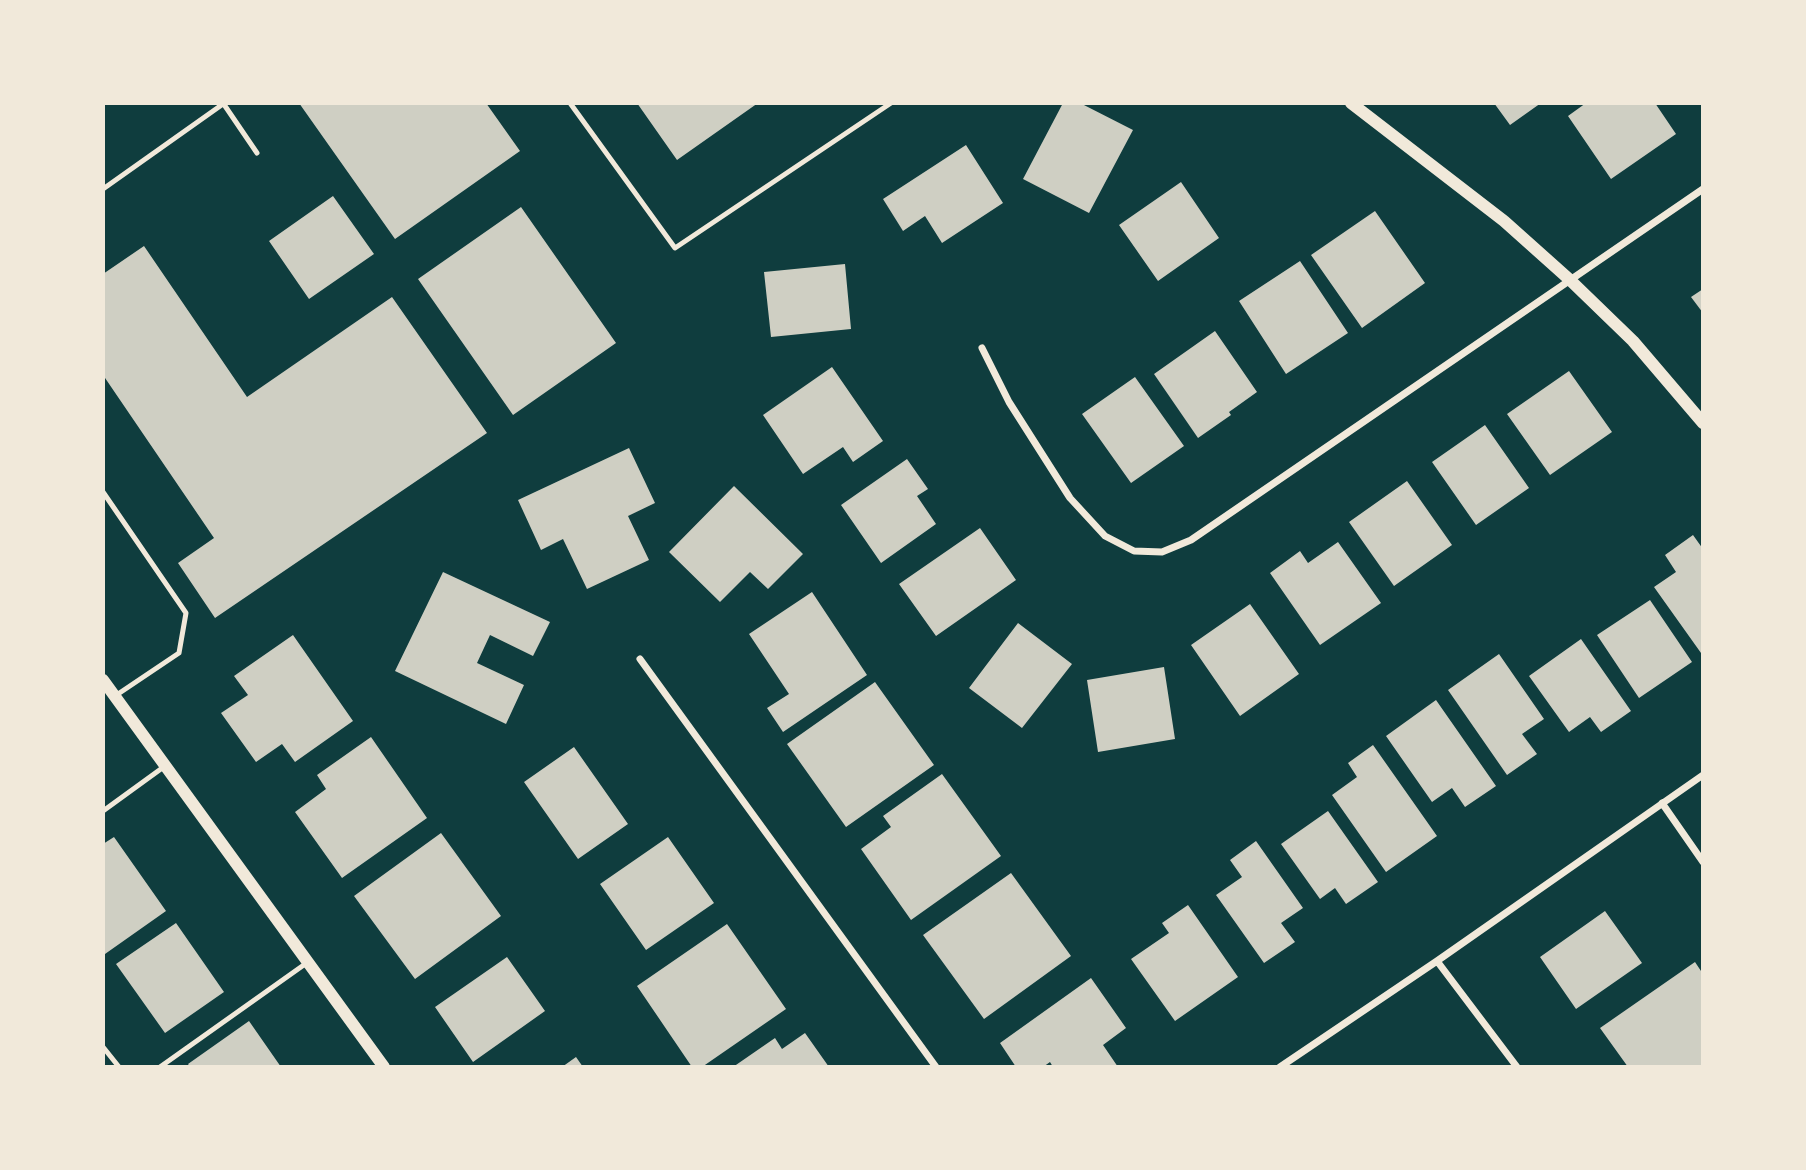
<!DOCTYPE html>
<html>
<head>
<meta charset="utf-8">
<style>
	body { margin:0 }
	#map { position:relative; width:1806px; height:1170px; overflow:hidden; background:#0f3d3e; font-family:Lora,serif }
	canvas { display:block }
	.frame { position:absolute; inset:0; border:105px solid #f1e9da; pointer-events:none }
</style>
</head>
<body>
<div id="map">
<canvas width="1806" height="1170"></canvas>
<div class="frame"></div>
</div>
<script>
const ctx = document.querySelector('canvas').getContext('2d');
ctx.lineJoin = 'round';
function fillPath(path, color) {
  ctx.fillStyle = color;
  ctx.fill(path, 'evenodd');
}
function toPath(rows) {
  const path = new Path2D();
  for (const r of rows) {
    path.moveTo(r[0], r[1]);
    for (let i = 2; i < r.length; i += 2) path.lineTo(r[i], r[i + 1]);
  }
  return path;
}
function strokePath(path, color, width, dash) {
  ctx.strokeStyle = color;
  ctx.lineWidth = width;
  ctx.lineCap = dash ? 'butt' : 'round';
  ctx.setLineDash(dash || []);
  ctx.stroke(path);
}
fillPath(toPath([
	[299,103,486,103,520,151,395,239],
	[637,103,758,103,677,160],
	[1063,103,1080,103,1133,130,1089,213,1023,179],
	[1494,103,1541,103,1510,125],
	[1586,103,1655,103,1676,134,1611,179,1568,116],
	[966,145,1003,203,942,243,925,216,903,231,883,199],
	[1181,182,1219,238,1158,281,1119,225],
	[333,196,374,254,309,299,269,241],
	[521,207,616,343,513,415,418,279],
	[1375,211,1425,283,1362,328,1311,255],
	[144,246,247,397,392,297,487,433,215,618,178,563,214,538,103,375,103,274],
	[1300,261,1348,333,1286,374,1239,301],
	[845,264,851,329,771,337,764,272],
	[1703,289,1703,313,1691,297],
	[1215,331,1257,392,1229,412,1231,415,1198,438,1154,374],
	[832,367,883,441,853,462,843,447,803,474,763,415],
	[1569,371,1612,432,1550,475,1507,414],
	[1135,377,1184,446,1131,483,1082,414],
	[1485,425,1529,488,1476,525,1432,462],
	[629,448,655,503,628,516,649,560,587,589,563,539,541,550,518,500],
	[907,459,928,489,917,496,936,524,881,563,841,505],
	[1407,481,1452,545,1394,586,1349,522],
	[734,486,803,554,768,589,750,572,720,602,669,552],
	[980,528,1016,580,936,636,899,584],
	[1693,535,1703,549,1703,652,1701,653,1654,587,1676,572,1665,555],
	[1338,542,1381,603,1320,645,1270,573,1300,551,1308,563],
	[443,572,550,622,533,656,490,635,477,663,524,685,506,724,395,671],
	[812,592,867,675,783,732,767,708,789,694,749,634],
	[1650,600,1692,662,1639,698,1597,635],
	[1250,604,1299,674,1240,716,1191,645],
	[1018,623,1072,664,1022,728,969,688],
	[293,635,353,721,295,762,282,744,256,762,221,713,248,695,234,676],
	[1581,639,1631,711,1601,732,1590,717,1569,732,1529,676],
	[1499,654,1544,719,1522,734,1537,754,1507,775,1448,690],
	[1164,667,1175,739,1098,752,1087,680],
	[875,682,934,765,846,827,787,744],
	[1436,700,1496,786,1465,807,1452,788,1432,802,1386,736],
	[371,737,427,818,342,878,295,812,326,789,317,775],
	[1373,745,1437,836,1386,872,1332,795,1357,777,1348,763],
	[574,747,628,824,578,859,524,782],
	[942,774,1001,856,911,920,861,849,891,827,883,816],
	[1328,811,1378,882,1346,904,1335,888,1320,899,1281,844],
	[441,833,501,916,415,979,354,896],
	[114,837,166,911,105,954,103,844],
	[668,837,714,903,646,950,600,884],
	[1256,841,1303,908,1281,923,1295,942,1264,963,1216,895,1242,877,1230,860],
	[1011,873,1071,956,984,1019,923,935],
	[1188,905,1238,977,1175,1021,1131,959,1169,933,1162,923],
	[1605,911,1642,963,1576,1009,1540,957],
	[176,923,224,992,165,1033,116,964],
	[727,924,786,1009,702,1067,692,1067,637,986],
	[507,957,545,1011,473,1062,435,1007],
	[1695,962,1703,974,1703,1064,1699,1067,1628,1067,1600,1028],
	[1091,978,1126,1028,1103,1045,1118,1067,1053,1067,1050,1062,1043,1067,1016,1067,1000,1043],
	[249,1021,281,1067,190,1067,188,1064],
	[805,1033,829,1067,733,1067,775,1038,782,1049],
	[576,1057,583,1067,562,1067]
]), '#cfcfc3');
strokePath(toPath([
	[223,103,257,153],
	[570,103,675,248,891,103],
	[103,189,223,104],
	[103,492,186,613,179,653,115,696],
	[103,811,165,766],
	[103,1047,119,1067],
	[160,1067,308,962]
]), '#f1e9da', 5);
strokePath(toPath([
	[982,348,1009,402,1070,498,1105,536,1134,551,1162,552,1191,540,1703,189],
	[640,659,936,1067],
	[1662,803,1703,862],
	[1437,961,1517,1067],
	[1280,1067,1437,961,1703,775]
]), '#f1e9da', 7);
strokePath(toPath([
	[1351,103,1504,221,1570,280,1633,341,1703,423],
	[103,680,384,1067]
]), '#f1e9da', 12);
</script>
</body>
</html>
